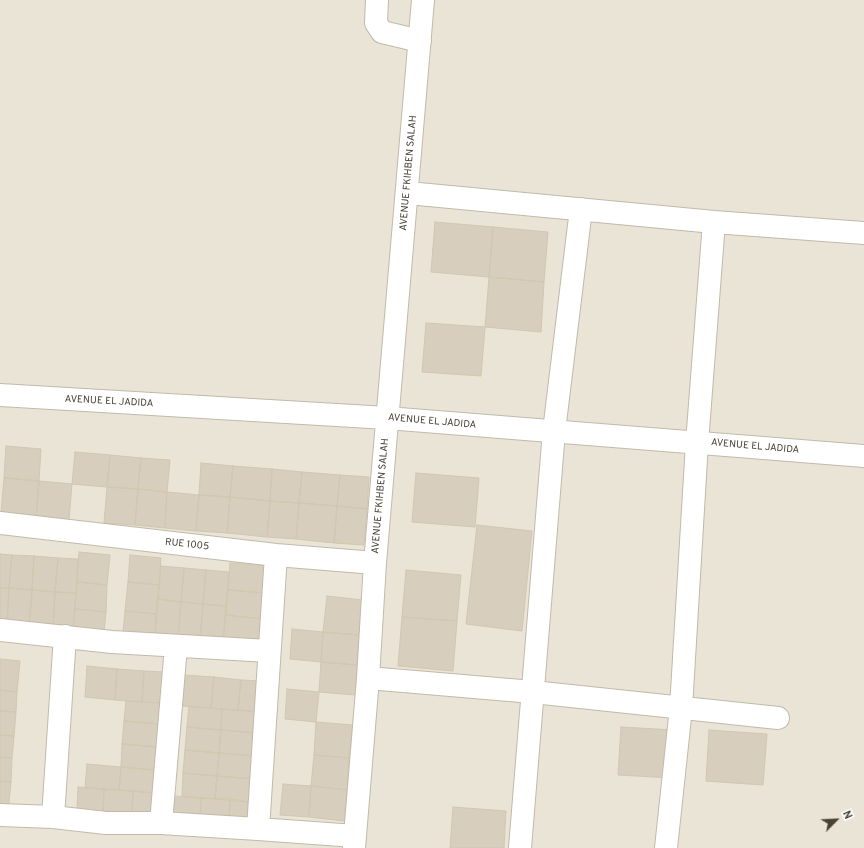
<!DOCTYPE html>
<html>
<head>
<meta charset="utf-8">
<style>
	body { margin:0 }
	#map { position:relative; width:864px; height:848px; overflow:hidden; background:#f5f1e8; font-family:Overpass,sans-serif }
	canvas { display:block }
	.north { position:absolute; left:816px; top:800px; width:40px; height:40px; -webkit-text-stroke:3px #fff; paint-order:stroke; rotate:66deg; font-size:11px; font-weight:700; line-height:16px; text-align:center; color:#484236 }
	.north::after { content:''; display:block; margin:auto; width:14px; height:18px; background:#484236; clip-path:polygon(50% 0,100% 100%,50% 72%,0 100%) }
</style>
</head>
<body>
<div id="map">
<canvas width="864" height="848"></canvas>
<div class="north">N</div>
</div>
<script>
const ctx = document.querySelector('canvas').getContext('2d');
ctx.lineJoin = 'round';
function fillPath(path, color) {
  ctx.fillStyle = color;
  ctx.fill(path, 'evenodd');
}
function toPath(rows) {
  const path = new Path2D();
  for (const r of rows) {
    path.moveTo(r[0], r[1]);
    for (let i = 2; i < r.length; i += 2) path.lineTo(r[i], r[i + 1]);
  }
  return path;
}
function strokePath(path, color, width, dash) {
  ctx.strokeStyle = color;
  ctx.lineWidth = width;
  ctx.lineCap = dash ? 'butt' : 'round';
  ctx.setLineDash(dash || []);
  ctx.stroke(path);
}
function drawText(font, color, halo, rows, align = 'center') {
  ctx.font = font + ' Overpass,sans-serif';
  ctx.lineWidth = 4;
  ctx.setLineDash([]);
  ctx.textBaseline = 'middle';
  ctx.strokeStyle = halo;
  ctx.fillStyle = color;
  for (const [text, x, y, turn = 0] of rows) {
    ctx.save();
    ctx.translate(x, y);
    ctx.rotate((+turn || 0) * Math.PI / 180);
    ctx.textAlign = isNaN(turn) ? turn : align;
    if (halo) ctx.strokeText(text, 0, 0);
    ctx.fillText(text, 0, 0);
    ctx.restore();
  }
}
fillPath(toPath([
	[0,0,864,0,864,848,0,848]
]), '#e9e4d6');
const building = toPath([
	[435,222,493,227,489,277,431,272,435,222],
	[493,227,548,232,544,282,489,277,493,227],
	[489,277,544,282,541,332,485,327,489,277],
	[426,323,485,327,481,376,422,372,426,323],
	[6,446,41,449,39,481,4,478,6,446],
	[75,452,110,455,107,487,72,484,75,452],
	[110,455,141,458,138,489,107,487,110,455],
	[141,458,170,460,167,492,138,489,141,458],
	[201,463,233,466,230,497,199,495,201,463],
	[233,466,272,469,270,501,230,497,233,466],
	[272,469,302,472,299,503,270,501,272,469],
	[302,472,340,475,337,506,299,503,302,472],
	[416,473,479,478,475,527,412,522,416,473],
	[340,475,369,477,367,509,337,506,340,475],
	[4,478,39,481,36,517,1,514,4,478],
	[39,481,72,484,69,520,36,517,39,481],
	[107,487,138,489,135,525,104,523,107,487],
	[138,489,167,492,165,528,135,525,138,489],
	[167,492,199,495,196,531,165,528,167,492],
	[199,495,230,497,227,533,196,531,199,495],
	[230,497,270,501,267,537,227,533,230,497],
	[270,501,299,503,296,539,267,537,270,501],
	[299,503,337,506,334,543,296,539,299,503],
	[337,506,367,509,364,545,334,543,337,506],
	[477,525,532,531,522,631,466,624,477,525],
	[79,552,110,555,107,585,77,582,79,552],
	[0,554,12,555,9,588,0,588,0,554],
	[12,555,34,556,32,590,9,588,12,555],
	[130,555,161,558,159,585,128,582,130,555],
	[34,556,58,558,55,592,32,590,34,556],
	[58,558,78,559,76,593,55,592,58,558],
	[230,563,267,566,264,593,228,590,230,563],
	[161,566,184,568,181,602,158,599,161,566],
	[184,568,206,570,203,604,181,602,184,568],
	[206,570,229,572,226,606,203,604,206,570],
	[406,570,461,575,457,621,402,617,406,570],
	[77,582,107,585,106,612,75,609,77,582],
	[128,582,159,585,156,614,125,611,128,582],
	[0,588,9,588,7,624,0,623,0,588],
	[9,588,32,590,29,626,7,624,9,588],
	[32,590,55,592,53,627,29,626,32,590],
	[228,590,264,593,262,619,226,615,228,590],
	[55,592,76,593,73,629,53,627,55,592],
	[327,596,363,600,359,635,323,632,327,596],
	[158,599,181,602,178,637,155,635,158,599],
	[181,602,203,604,200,639,178,637,181,602],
	[203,604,226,606,223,642,200,639,203,604],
	[75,609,106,612,104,631,73,629,75,609],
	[125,611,156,614,155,635,123,632,125,611],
	[226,615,262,619,260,645,223,642,226,615],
	[402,617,457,621,453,671,398,666,402,617],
	[292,629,323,632,321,662,290,659,292,629],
	[323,632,359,635,357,665,321,662,323,632],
	[0,659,20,661,17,692,0,690,0,659],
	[321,662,357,665,355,695,319,692,321,662],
	[87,666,117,669,115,700,85,697,87,666],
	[117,669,144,671,142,702,115,700,117,669],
	[144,671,163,672,161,703,142,702,144,671],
	[184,675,214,677,211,708,181,706,184,675],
	[214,677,241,680,238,710,211,708,214,677],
	[241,680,260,681,258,712,238,710,241,680],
	[287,689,319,692,316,722,285,719,287,689],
	[0,690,17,692,16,712,0,711,0,690],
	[126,701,161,703,159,724,124,721,126,701],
	[189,706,222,709,221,730,187,727,189,706],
	[222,709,258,712,256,733,221,730,222,709],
	[0,711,16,712,14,736,0,735,0,711],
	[124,721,159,724,158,747,122,744,124,721],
	[316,722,353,725,349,758,314,755,316,722],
	[187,727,221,730,219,753,185,750,187,727],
	[621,727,674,730,672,778,618,775,621,727],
	[221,730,256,733,255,756,219,753,221,730],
	[709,730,767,734,763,785,706,781,709,730],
	[0,735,14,736,12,758,0,757,0,735],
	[122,744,158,747,156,770,121,767,122,744],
	[185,750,219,753,217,776,183,773,185,750],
	[219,753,255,756,253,779,217,776,219,753],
	[314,755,349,758,347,790,311,786,314,755],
	[0,757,12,758,11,782,0,781,0,757],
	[87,764,121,767,119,790,85,788,87,764],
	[121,767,156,770,154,793,119,790,121,767],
	[183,773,217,776,215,799,182,796,183,773],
	[217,776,253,779,250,802,215,799,217,776],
	[0,781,11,782,8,813,0,812,0,781],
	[283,784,311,786,309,817,280,815,283,784],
	[311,786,347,790,344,821,309,817,311,786],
	[78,787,104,789,103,812,77,810,78,787],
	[104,789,133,791,132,813,103,812,104,789],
	[133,791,154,793,153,813,132,813,133,791],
	[174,796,201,798,200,820,172,818,174,796],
	[201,798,230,799,229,821,200,820,201,798],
	[230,799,250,802,249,822,229,821,230,799],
	[453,807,506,811,504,848,450,848,453,807]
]);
fillPath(building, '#d7cebd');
strokePath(building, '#d2c7b0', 1);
const minor = toPath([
	[377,0,376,23,382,32,420,41],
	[408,193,714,222,697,443,681,708,666,848],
	[714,222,864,233],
	[0,395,387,418,864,456],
	[0,523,276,555,375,563],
	[0,630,112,642,269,651],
	[368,678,533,692,778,718],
	[0,815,53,817,106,823,161,823,258,829,355,836],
	[53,817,65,636],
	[161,823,176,646],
	[258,829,276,555],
	[354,848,368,678,375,563,423,0],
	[520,848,554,431,581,209]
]);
strokePath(minor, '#c1baaa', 24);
strokePath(minor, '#fff', 22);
drawText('10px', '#484236', '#fff', [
	["AVENUE FKIHBEN SALAH",409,173,-85],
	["AVENUE EL JADIDA",109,402,3],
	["AVENUE EL JADIDA",432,422,5],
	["AVENUE EL JADIDA",755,447,5],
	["AVENUE FKIHBEN SALAH",381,496,-85],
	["RUE 1005",187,545,6]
]);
</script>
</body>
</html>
